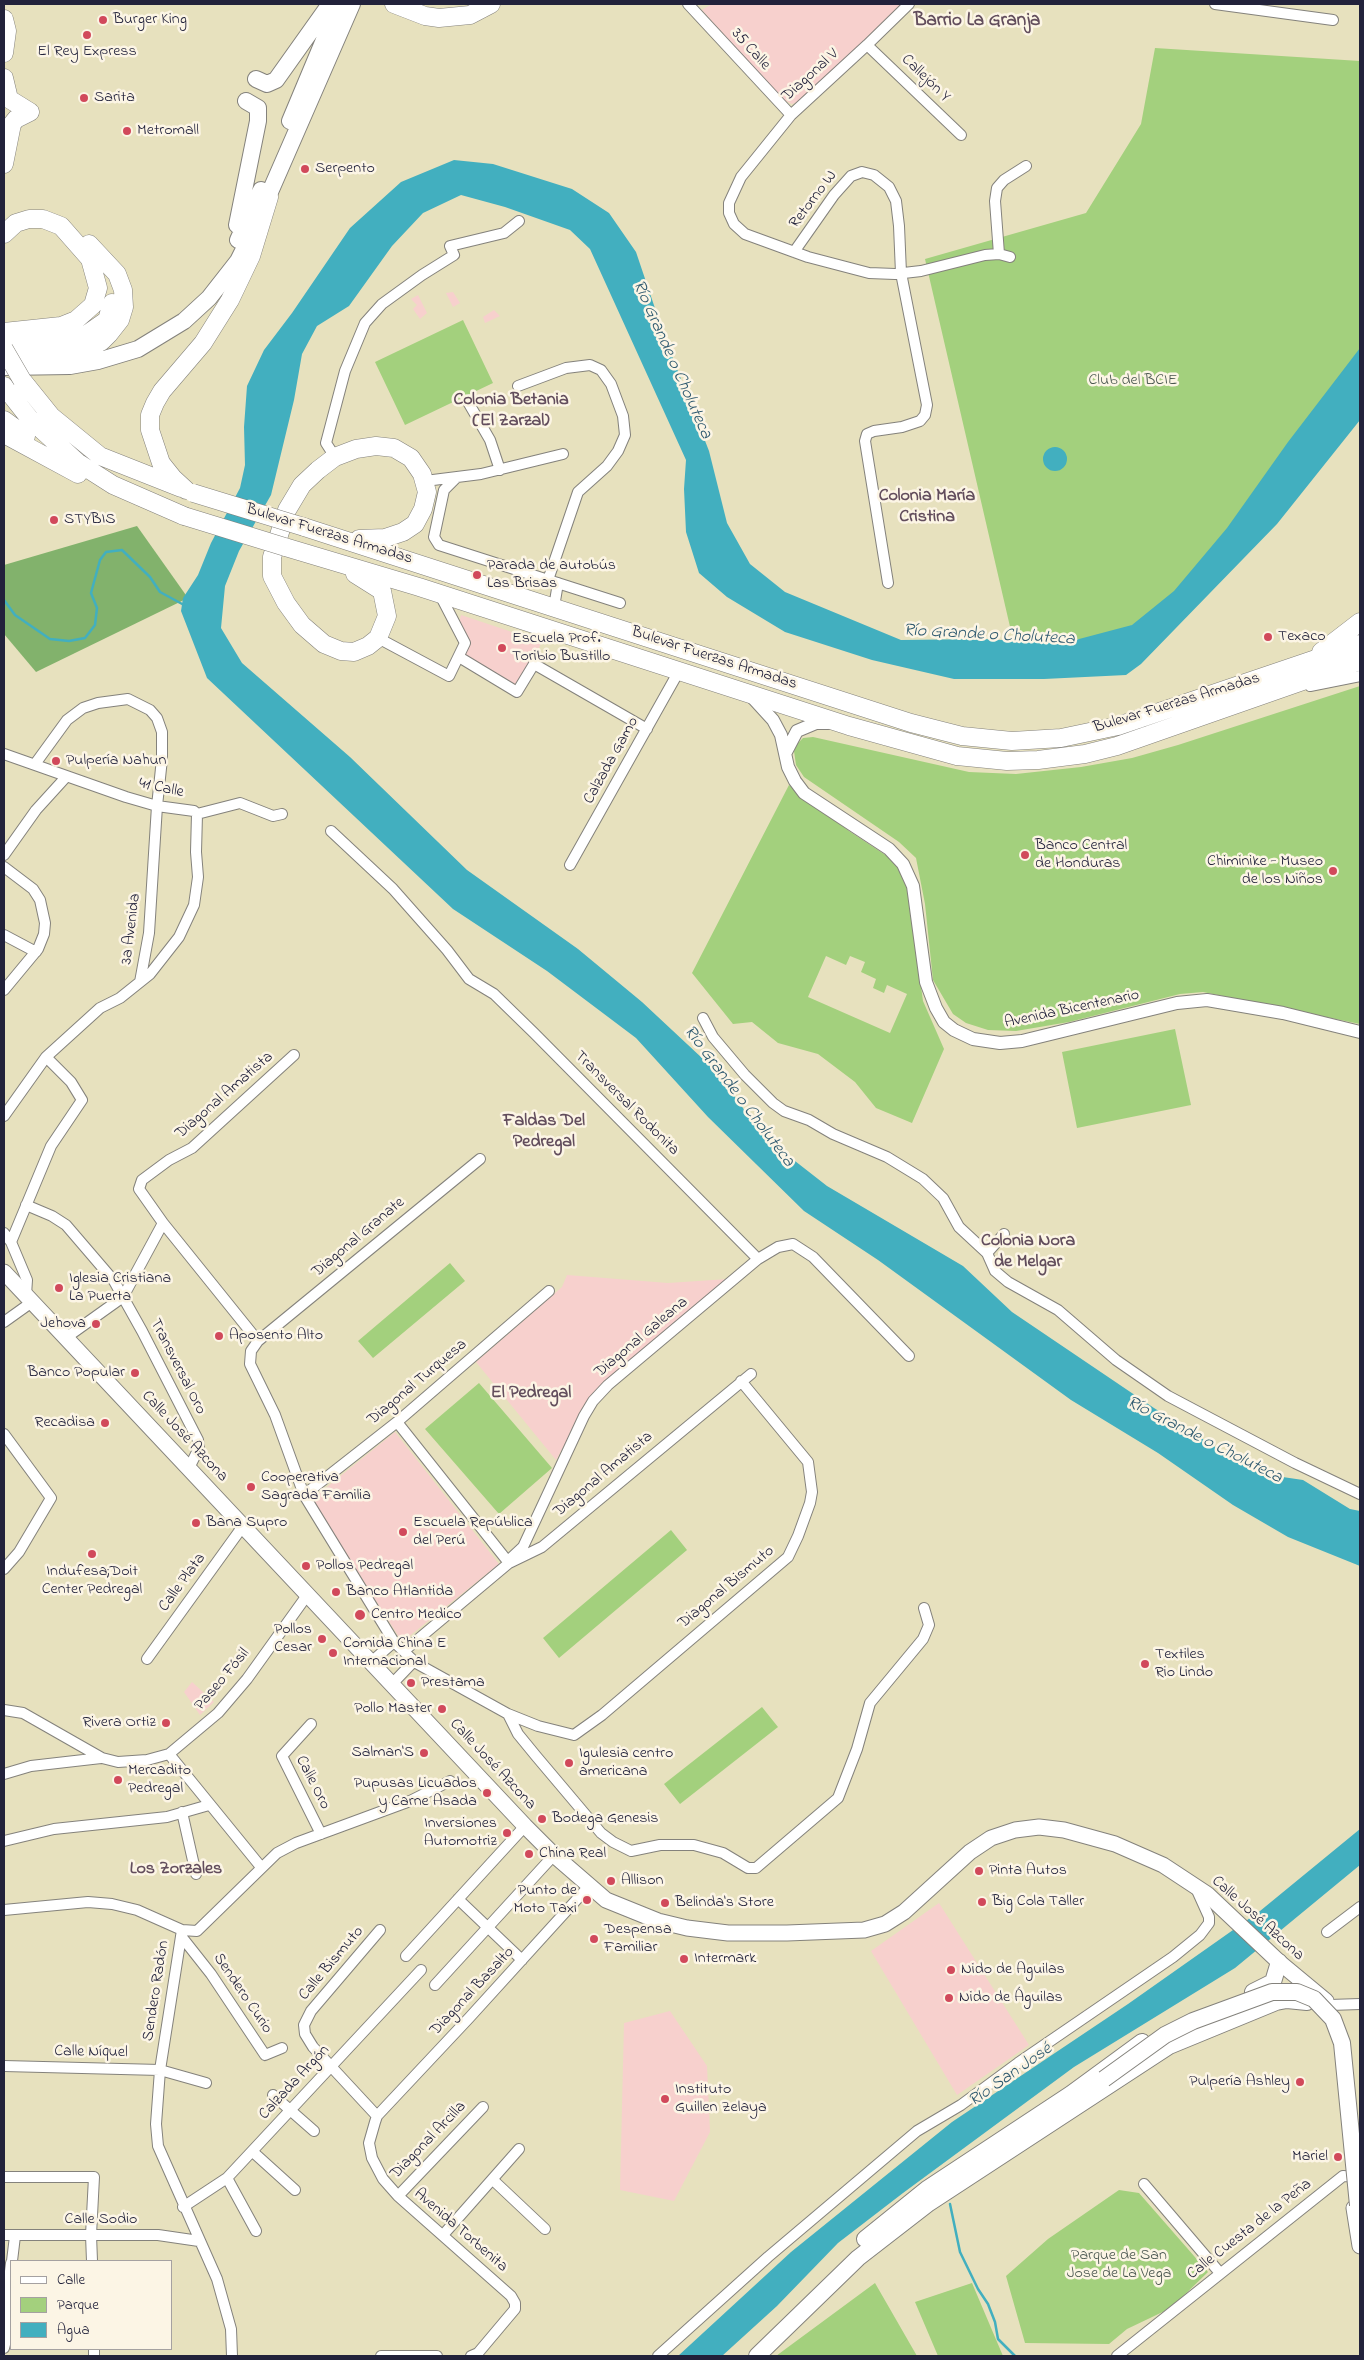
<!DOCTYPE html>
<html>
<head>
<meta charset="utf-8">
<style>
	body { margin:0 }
	#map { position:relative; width:1364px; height:2360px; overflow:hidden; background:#e7e1be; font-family:"Indie Flower",sans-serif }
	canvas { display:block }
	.frame { position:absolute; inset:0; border:5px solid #22223b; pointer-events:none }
	.legend { position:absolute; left:10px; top:2260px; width:162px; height:90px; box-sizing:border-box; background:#fcf5e5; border:1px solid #a5a1a1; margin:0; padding:6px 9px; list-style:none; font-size:15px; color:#22223b }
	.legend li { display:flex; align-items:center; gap:10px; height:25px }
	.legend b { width:25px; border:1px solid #a5a1a1 }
</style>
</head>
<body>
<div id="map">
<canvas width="1364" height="2360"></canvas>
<div class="frame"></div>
<ul class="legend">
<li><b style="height:6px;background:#fff"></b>Calle</li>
<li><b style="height:14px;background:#a3d07d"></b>Parque</li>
<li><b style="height:14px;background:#42afbf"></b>Agua</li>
</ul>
</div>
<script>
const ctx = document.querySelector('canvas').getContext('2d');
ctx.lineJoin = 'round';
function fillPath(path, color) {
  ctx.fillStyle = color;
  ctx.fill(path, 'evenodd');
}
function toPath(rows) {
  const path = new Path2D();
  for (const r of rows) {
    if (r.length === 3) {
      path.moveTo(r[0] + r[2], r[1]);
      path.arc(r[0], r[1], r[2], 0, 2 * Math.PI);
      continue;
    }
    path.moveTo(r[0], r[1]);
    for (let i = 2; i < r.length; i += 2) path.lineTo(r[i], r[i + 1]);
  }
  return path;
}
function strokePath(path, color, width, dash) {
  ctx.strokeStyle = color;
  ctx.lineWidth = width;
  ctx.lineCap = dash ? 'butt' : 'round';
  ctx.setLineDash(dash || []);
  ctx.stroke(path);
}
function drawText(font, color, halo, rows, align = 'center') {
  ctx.font = font + ' "Indie Flower",sans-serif';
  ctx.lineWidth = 5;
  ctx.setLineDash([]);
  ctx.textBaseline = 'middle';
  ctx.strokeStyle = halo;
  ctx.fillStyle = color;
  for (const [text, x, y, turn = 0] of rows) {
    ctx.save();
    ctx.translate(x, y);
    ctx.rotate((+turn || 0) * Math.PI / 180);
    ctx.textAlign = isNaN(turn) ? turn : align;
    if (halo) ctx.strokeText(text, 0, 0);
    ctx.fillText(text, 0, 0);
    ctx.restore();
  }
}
fillPath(toPath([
	[712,4,901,4,835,69,800,101,792,104,780,98,702,10],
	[453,292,460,303,453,307,446,293],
	[418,295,427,313,420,319,413,309,417,305,411,299],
	[494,310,500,316,485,323,483,317],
	[461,615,542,642,518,686,463,654,458,627],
	[567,1275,668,1283,728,1279,595,1391,556,1460,476,1362,562,1287],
	[395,1432,499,1564,402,1642,312,1499],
	[192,1682,214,1702,200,1715,184,1692],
	[939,1903,1029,2045,957,2095,871,1951],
	[670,2011,707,2066,710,2132,674,2201,620,2190,624,2023]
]), '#f7d0cd');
fillPath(toPath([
	[1155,48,1360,61,1360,380,1178,600,1102,642,1011,631,925,259,1086,213,1141,124],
	[463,320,493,383,405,425,375,362],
	[1360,686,1360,1024,1203,992,1180,994,1069,1022,1016,1031,988,1030,966,1023,953,1014,933,980,925,904,916,858,899,842,804,777,796,765,794,751,797,744,803,738,813,737,969,772,1016,774,1081,767,1132,758,1178,745],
	[789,785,849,831,887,856,901,871,907,884,923,1001,944,1049,912,1123,876,1108,855,1082,818,1054,778,1043,752,1022,733,1024,692,973],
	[826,956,846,965,850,956,865,962,861,972,876,979,873,988,884,993,887,985,907,994,890,1033,808,997],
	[1175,1029,1191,1105,1077,1128,1062,1052],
	[450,1263,465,1281,373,1358,358,1341],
	[479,1383,552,1468,499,1514,425,1429],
	[671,1530,687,1550,559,1658,543,1638],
	[762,1707,778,1727,680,1804,664,1784],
	[1119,2190,1139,2193,1208,2272,1171,2308,1127,2329,1109,2344,1025,2343,1006,2276,1048,2239],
	[875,2283,917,2356,776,2356],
	[972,2283,1003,2356,938,2356,915,2302]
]), '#a3d07d');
fillPath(toPath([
	[137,526,188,598,36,672,4,634,4,565]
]), '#82b26c');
fillPath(toPath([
	[454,160,493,164,572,189,609,213,636,252,665,338,709,451,727,523,750,564,785,592,901,640,983,639,1064,643,1132,625,1174,591,1227,528,1288,442,1360,348,1360,420,1277,524,1141,664,1126,675,1044,679,954,679,872,660,785,632,727,597,699,573,686,532,684,489,686,460,590,249,570,230,505,207,461,195,423,213,392,246,349,306,317,326,302,354,294,400,271,495,239,551,225,586,221,628,242,663,350,757,467,870,578,949,642,1002,717,1072,763,1136,827,1186,963,1266,1012,1312,1154,1408,1231,1457,1269,1475,1303,1480,1350,1509,1360,1511,1360,1566,1288,1537,1233,1505,1158,1453,1071,1400,878,1260,804,1211,708,1117,636,1038,547,971,453,909,207,678,181,611,183,598,198,575,211,543,240,488,245,465,244,427,247,386,264,350,292,313,350,228,401,182],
	[1055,459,12],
	[1360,1829,1360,1865,1235,1968,1074,2067,903,2193,838,2243,777,2306,722,2356,678,2356,791,2252,952,2122,1128,2004,1260,1911]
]), '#42afbf');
strokePath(toPath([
	[4,600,15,615,50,639,69,641,85,638,95,625,97,608,91,593,100,560,106,552,122,550,150,577,160,592,184,605],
	[950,2204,960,2252,978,2289,988,2304,995,2322,998,2339,1015,2356]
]), '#42afbf', 2.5);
const minor = toPath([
	[688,4,791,115],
	[909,4,867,45,791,115,741,177,729,203,729,213,734,224,745,234,808,257,869,273,895,274,921,271,985,255,999,254,1010,257],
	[1215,4,1333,20],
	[867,45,961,135],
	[794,252,834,195,851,176,862,172,874,175,889,187,896,201,899,226,901,273,927,405,925,415,920,421,902,427,874,431,867,434,865,441,888,583],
	[999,254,995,201,997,188,1004,180,1026,166],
	[518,386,566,368,590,365,601,370,611,384,623,416,625,435,618,451,607,466,578,492,548,580],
	[468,402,490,440,500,470],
	[335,457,326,443,345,371,365,323,382,304,422,275,454,255,450,246,504,233,519,221],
	[456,478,444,490,434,537,439,545,620,603],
	[425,481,481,474,563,454],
	[554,607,558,583],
	[378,638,449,676,465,643,439,593],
	[459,657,517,692,534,664,647,729],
	[1310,686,1360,676],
	[4,754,126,797,157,806,194,811,197,814,240,803,273,816,282,814],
	[35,764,67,720,83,708,98,703,128,699,150,710,157,718,162,732,162,759,157,806,149,933,140,982],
	[331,831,393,889,447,950,469,979,494,994,534,1033,758,1259],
	[4,855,36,810,66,777],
	[570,865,679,671],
	[4,867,33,889,40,900,45,923,44,934,38,949,4,990],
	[4,935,36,952],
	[703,1018,713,1037,745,1075,773,1103,784,1111,809,1120,833,1134,887,1157,923,1179,943,1198,959,1227,987,1253,995,1271,1008,1282,1058,1310,1116,1360,1168,1396,1295,1463,1360,1494],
	[4,1116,46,1057,100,1008,120,998,150,974,179,937,194,905,198,877,196,852,197,814],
	[480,1159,258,1341,251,1351,250,1364,275,1415,304,1495,394,1642,416,1663,508,1714,538,1726,574,1735,602,1715,788,1557,798,1536,810,1503,812,1492,808,1462,741,1381],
	[26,1205,52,1216,66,1225,114,1281,142,1331,198,1440,199,1448,189,1468],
	[4,1233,11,1242,27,1280,26,1295],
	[11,1242,51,1146,82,1100,71,1082,46,1057],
	[987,1253,1004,1234],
	[4,1322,32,1302],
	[67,1337,123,1297,163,1223],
	[258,1341,163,1223,139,1189,142,1180,169,1160,192,1148,294,1055],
	[397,1422,509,1563],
	[4,1434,51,1498,19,1552,4,1569],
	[304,1495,397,1422,549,1291],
	[508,1561,523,1547,584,1416,593,1401,608,1385,758,1259,778,1247,793,1244,813,1257,909,1356],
	[404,1651,509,1563,542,1547,751,1374],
	[147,1659,243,1526],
	[371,1662,394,1642],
	[392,1684,414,1661],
	[4,1710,23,1713,102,1758,118,1762,147,1760,169,1754,218,1713,247,1679,308,1594],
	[508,1714,518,1734,536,1756,601,1833,613,1842,631,1851,660,1845,694,1845,723,1853,748,1868,756,1868,838,1798,857,1749,870,1703,923,1639,929,1625,924,1608],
	[311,1724,282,1756,321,1834],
	[169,1754,261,1867],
	[4,1774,31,1766,101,1758],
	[182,1812,196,1874],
	[4,1841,54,1829,167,1817,209,1805],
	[458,1899,522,1960],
	[4,1910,88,1902,112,1904,137,1910,182,1930,197,1931,277,1853,296,1843,410,1801,450,1781],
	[182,1930,160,2070,156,2124,158,2146,217,2279,231,2329,232,2356],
	[1327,1932,1360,1907],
	[181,1936,211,1974,265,2055,282,2048],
	[406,1956,525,1826],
	[435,1985,554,1855],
	[1330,2005,1360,2004],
	[4,2066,160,2070,206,2083],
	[273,2095,314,2131],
	[377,2116,313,2047,305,2034,304,2025,311,2011,380,1930],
	[253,2152,295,2190],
	[4,2177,94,2177,91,2235,92,2261],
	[227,2178,256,2231],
	[493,2180,545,2229],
	[1144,2184,1220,2273],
	[398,2196,483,2107],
	[183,2207,227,2178,421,1970],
	[4,2235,158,2235,199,2241],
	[443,2235,519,2149],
	[12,2261,15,2236],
	[4,2348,8,2333,7,2296,11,2263],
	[94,2356,94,2349],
	[381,2356,437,2356],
	[471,2356,478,2353,515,2309,515,2303,511,2296,398,2196,383,2179,372,2158,369,2143,375,2122,377,2116,469,2018,589,1886],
	[658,2356,768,2257,917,2131,961,2105,1018,2063,1173,1957,1200,1935,1209,1923,1209,1917,1195,1886],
	[1117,2356,1343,2176,1359,2177]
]);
const tertiary = toPath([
	[752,697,773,720,781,735,788,767,795,781,804,793,889,849,903,864,913,886,926,982,936,1008,944,1022,954,1030,973,1039,1000,1043,1022,1041,1177,1003,1207,1000,1283,1013,1360,1032],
	[786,752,797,731,816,723,828,723]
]);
const secondary = toPath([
	[4,1272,525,1826,554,1855,606,1900,658,1921,687,1928,728,1933,787,1933,864,1930,885,1924,904,1912,970,1852,991,1838,1015,1830,1039,1827,1064,1830,1115,1844,1163,1865,1207,1894,1279,1962,1326,2001],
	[1354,2208,1360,2246]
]);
const primary = toPath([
	[256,79,267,84,276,80,330,4],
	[290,121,339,4],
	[263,208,352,4],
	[237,225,258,121,258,108,246,101],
	[238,240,261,190],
	[10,354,95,351],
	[4,367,70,366,98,361,138,349,184,321,209,298,238,261,253,231],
	[1253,1992,1273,1982,1279,1962],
	[1358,2205,1360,2221],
	[865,2239,927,2189,1071,2094,1142,2042],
	[757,2356,858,2258,929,2203,1169,2046,1276,2002,1287,2000,1307,2002]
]);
const trunk = toPath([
	[394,4,425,16,439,18,470,15,491,4],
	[4,19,7,31,4,53],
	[4,78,9,99,30,112],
	[4,164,12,124,16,119,30,112],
	[4,234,16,223,29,219,43,219,61,226,90,259,98,288,93,305,76,320,61,326,4,332],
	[4,350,87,334,107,320,112,303],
	[82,352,102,341,109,334,120,320,124,307,123,290,117,274,89,244],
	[22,380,51,416,100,456,181,488],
	[4,386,30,419,77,462,113,485,184,516],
	[4,420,26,436],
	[4,434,78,474],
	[186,490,173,478,161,463,150,430,150,415,155,403,162,391,203,343,230,300,251,256,269,197],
	[304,527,911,723,962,736,1012,741,1061,738,1118,726,1360,644],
	[285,547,419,587,849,726,957,756,1007,761,1038,760,1085,754,1117,746,1360,661],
	[355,574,382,591,387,616,378,638,368,646,354,652,341,651,324,644,302,625,286,603,272,576,272,557,287,510,302,485,318,470,335,457,356,449,376,446,394,448,411,458,422,474,427,492,423,509,415,524,403,532,385,538,359,539],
	[1321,652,1360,622]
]);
strokePath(minor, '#84827c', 12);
strokePath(tertiary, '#84827c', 14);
strokePath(secondary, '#84827c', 17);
strokePath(primary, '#84827c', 18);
strokePath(trunk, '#84827c', 19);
strokePath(minor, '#fff', 10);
strokePath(tertiary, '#fff', 12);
strokePath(secondary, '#fff', 15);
strokePath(primary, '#fff', 16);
strokePath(trunk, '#fff', 18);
const primaryBridge = toPath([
	[1104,2079,1165,2035,1193,2021,1272,1992,1297,1992,1314,1999,1333,2019,1342,2043,1358,2205]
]);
const trunkBridge = toPath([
	[4,349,22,380],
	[193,493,304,527],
	[184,516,285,547]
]);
strokePath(primaryBridge, '#84827c', 18, []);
strokePath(trunkBridge, '#84827c', 19, []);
strokePath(primaryBridge, '#fff', 16);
strokePath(trunkBridge, '#fff', 18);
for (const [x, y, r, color] of [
	[103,20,5,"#d1495b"],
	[87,35,5,"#d1495b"],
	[84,98,5,"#d1495b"],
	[127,131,5,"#d1495b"],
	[305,169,5,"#d1495b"],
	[54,520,5,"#d1495b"],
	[477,575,5,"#d1495b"],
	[1268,637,5,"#d1495b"],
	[502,648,5,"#d1495b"],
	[56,761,5,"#d1495b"],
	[1025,855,5,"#d1495b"],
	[1333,871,5,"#d1495b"],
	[59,1288,5,"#d1495b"],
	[96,1324,5,"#d1495b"],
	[219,1336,5,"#d1495b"],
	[135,1373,5,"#d1495b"],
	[105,1423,5,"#d1495b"],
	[251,1487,5,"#d1495b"],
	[196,1523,5,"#d1495b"],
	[403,1532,5,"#d1495b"],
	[92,1554,5,"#d1495b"],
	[306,1566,5,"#d1495b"],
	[336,1592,5,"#d1495b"],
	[360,1615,6,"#d1495b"],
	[322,1639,5,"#d1495b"],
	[333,1653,5,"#d1495b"],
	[1145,1664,5,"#d1495b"],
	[411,1683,5,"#d1495b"],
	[442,1709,5,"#d1495b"],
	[166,1723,5,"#d1495b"],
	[424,1753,5,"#d1495b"],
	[569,1763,5,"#d1495b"],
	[118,1780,5,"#d1495b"],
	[487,1793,5,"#d1495b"],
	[542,1819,5,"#d1495b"],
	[507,1833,5,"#d1495b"],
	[529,1854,5,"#d1495b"],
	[979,1871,5,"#d1495b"],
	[611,1881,5,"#d1495b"],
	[587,1900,5,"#d1495b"],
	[982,1902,5,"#d1495b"],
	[665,1903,5,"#d1495b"],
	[594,1939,5,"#d1495b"],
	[684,1959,5,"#d1495b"],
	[951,1970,5,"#d1495b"],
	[949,1998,5,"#d1495b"],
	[1300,2082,5,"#d1495b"],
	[665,2099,5,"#d1495b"],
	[1338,2157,5,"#d1495b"]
]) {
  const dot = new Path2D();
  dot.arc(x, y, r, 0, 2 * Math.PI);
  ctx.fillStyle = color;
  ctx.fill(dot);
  strokePath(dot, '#fcf5e5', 2);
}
drawText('16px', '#22223b', '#fcf5e5', [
	["Burger King",113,20],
	["El Rey Express",87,52,"center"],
	["Sarita",94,98],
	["Metromall",137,131],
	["Serpento",315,169],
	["STYBIS",64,520],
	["Parada de autobús",487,566],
	["Las Brisas",487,584],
	["Texaco",1278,637],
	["Escuela Prof.",512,639],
	["Toribio Bustillo",512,657],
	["Pulpería Nahun",66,761],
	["Banco Central",1035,846],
	["de Honduras",1035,864],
	["Chiminike - Museo",1323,862,"right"],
	["de los Niños",1323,880,"right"],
	["Iglesia Cristiana",69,1279],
	["La Puerta",69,1297],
	["Jehova",86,1324,"right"],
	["Aposento Alto",229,1336],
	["Banco Popular",125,1373,"right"],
	["Recadisa",95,1423,"right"],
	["Cooperativa",261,1478],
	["Sagrada Familia",261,1496],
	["Bana Supro",206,1523],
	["Escuela República",413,1523],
	["del Perú",413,1541],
	["Pollos Pedregal",316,1566],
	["Indufesa;Doit",92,1572,"center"],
	["Center Pedregal",92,1590,"center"],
	["Banco Atlantida",346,1592],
	["Centro Medico",371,1615],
	["Pollos",312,1630,"right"],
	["Cesar",312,1648,"right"],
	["Comida China E",343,1644],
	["Internacional",343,1662],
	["Textiles",1155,1655],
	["Rio Lindo",1155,1673],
	["Prestama",421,1683],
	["Pollo Master",432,1709,"right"],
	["Rivera Ortiz",156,1723,"right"],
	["Salman'S",414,1753,"right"],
	["Igulesia centro",579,1754],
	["americana",579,1772],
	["Mercadito",128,1771],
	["Pedregal",128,1789],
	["Pupusas Licuados",477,1784,"right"],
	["y Carne Asada",477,1802,"right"],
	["Bodega Genesis",552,1819],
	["Inversiones",497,1824,"right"],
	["Automotriz",497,1842,"right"],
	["China Real",539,1854],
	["Pinta Autos",989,1871],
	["Allison",621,1881],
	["Punto de",577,1891,"right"],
	["Moto Taxi",577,1909,"right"],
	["Big Cola Taller",992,1902],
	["Belinda's Store",675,1903],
	["Despensa",604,1930],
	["Familiar",604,1948],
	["Intermark",694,1959],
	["Nido de Aguilas",961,1970],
	["Nido de Águilas",959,1998],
	["Pulpería Ashley",1290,2082,"right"],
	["Instituto",675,2090],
	["Guillen Zelaya",675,2108],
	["Mariel",1328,2157,"right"]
], 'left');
drawText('16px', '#22223b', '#fcf5e5', [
	["35 Calle",750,50,48],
	["Diagonal V",811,76,-42],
	["Callejón Y",925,79,44],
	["Retorno W",814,200,-53],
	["Bulevar Fuerzas Armadas",329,535,17],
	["Bulevar Fuerzas Armadas",714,659,18],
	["Bulevar Fuerzas Armadas",1177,704,-17],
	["Calzada Gamo",612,761,-61],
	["41 Calle",161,789,12],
	["3a Avenida",132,929,-83],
	["Avenida Bicentenario",1072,1010,-12],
	["Diagonal Amatista",225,1096,-41],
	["Transversal Rodonita",626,1104,45],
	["Diagonal Granate",359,1238,-40],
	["Diagonal Galeana",642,1338,-40],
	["Transversal Oro",177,1367,63],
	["Diagonal Turquesa",418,1383,-40],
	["Calle José Azcona",184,1437,47],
	["Diagonal Amatista",604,1475,-40],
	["Calle Plata",183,1583,-54],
	["Diagonal Bismuto",727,1588,-40],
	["Paseo Fósil",223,1680,-50],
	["Calle José Azcona",492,1765,47],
	["Calle Oro",312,1783,63],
	["Calle José Azcona",1257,1919,42],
	["Calle Bismuto",332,1964,-50],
	["Sendero Radón",157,1991,-81],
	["Diagonal Basalto",473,1992,-47],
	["Sendero Curio",242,1994,56],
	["Calle Níquel",91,2053,1],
	["Calzada Argón",295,2083,-47],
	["Diagonal Arcilla",429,2141,-46],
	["Calle Sodio",101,2220],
	["Calle Cuesta de la Peña",1250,2230,-38],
	["Avenida Torbenita",460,2231,41]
]);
drawText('16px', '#49564f', '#fcf5e5', [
	["Club del BCIE",1133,381],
	["Parque de San",1119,2256],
	["Jose de La Vega",1119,2274]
]);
drawText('italic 18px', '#2f5a70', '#fcf5e5', [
	["Río Grande o Choluteca",671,360,66],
	["Río Grande o Choluteca",989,636,3],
	["Río Grande o Choluteca",738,1097,53],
	["Río Grande o Choluteca",1204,1441,27],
	["Río San José",1011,2076,-35]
]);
drawText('bold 18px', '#624d5c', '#fcf5e5', [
	["Colonia Betania",511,401],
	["(El Zarzal)",511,422],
	["Colonia María",927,497],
	["Cristina",927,518],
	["Faldas Del",544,1122],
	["Pedregal",544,1143],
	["Colonia Nora",1028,1242],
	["de Melgar",1028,1263],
	["El Pedregal",531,1394],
	["Los Zorzales",176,1870]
]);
drawText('bold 19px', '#624d5c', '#fcf5e5', [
	["Barrio La Granja",977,22]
]);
</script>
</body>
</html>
